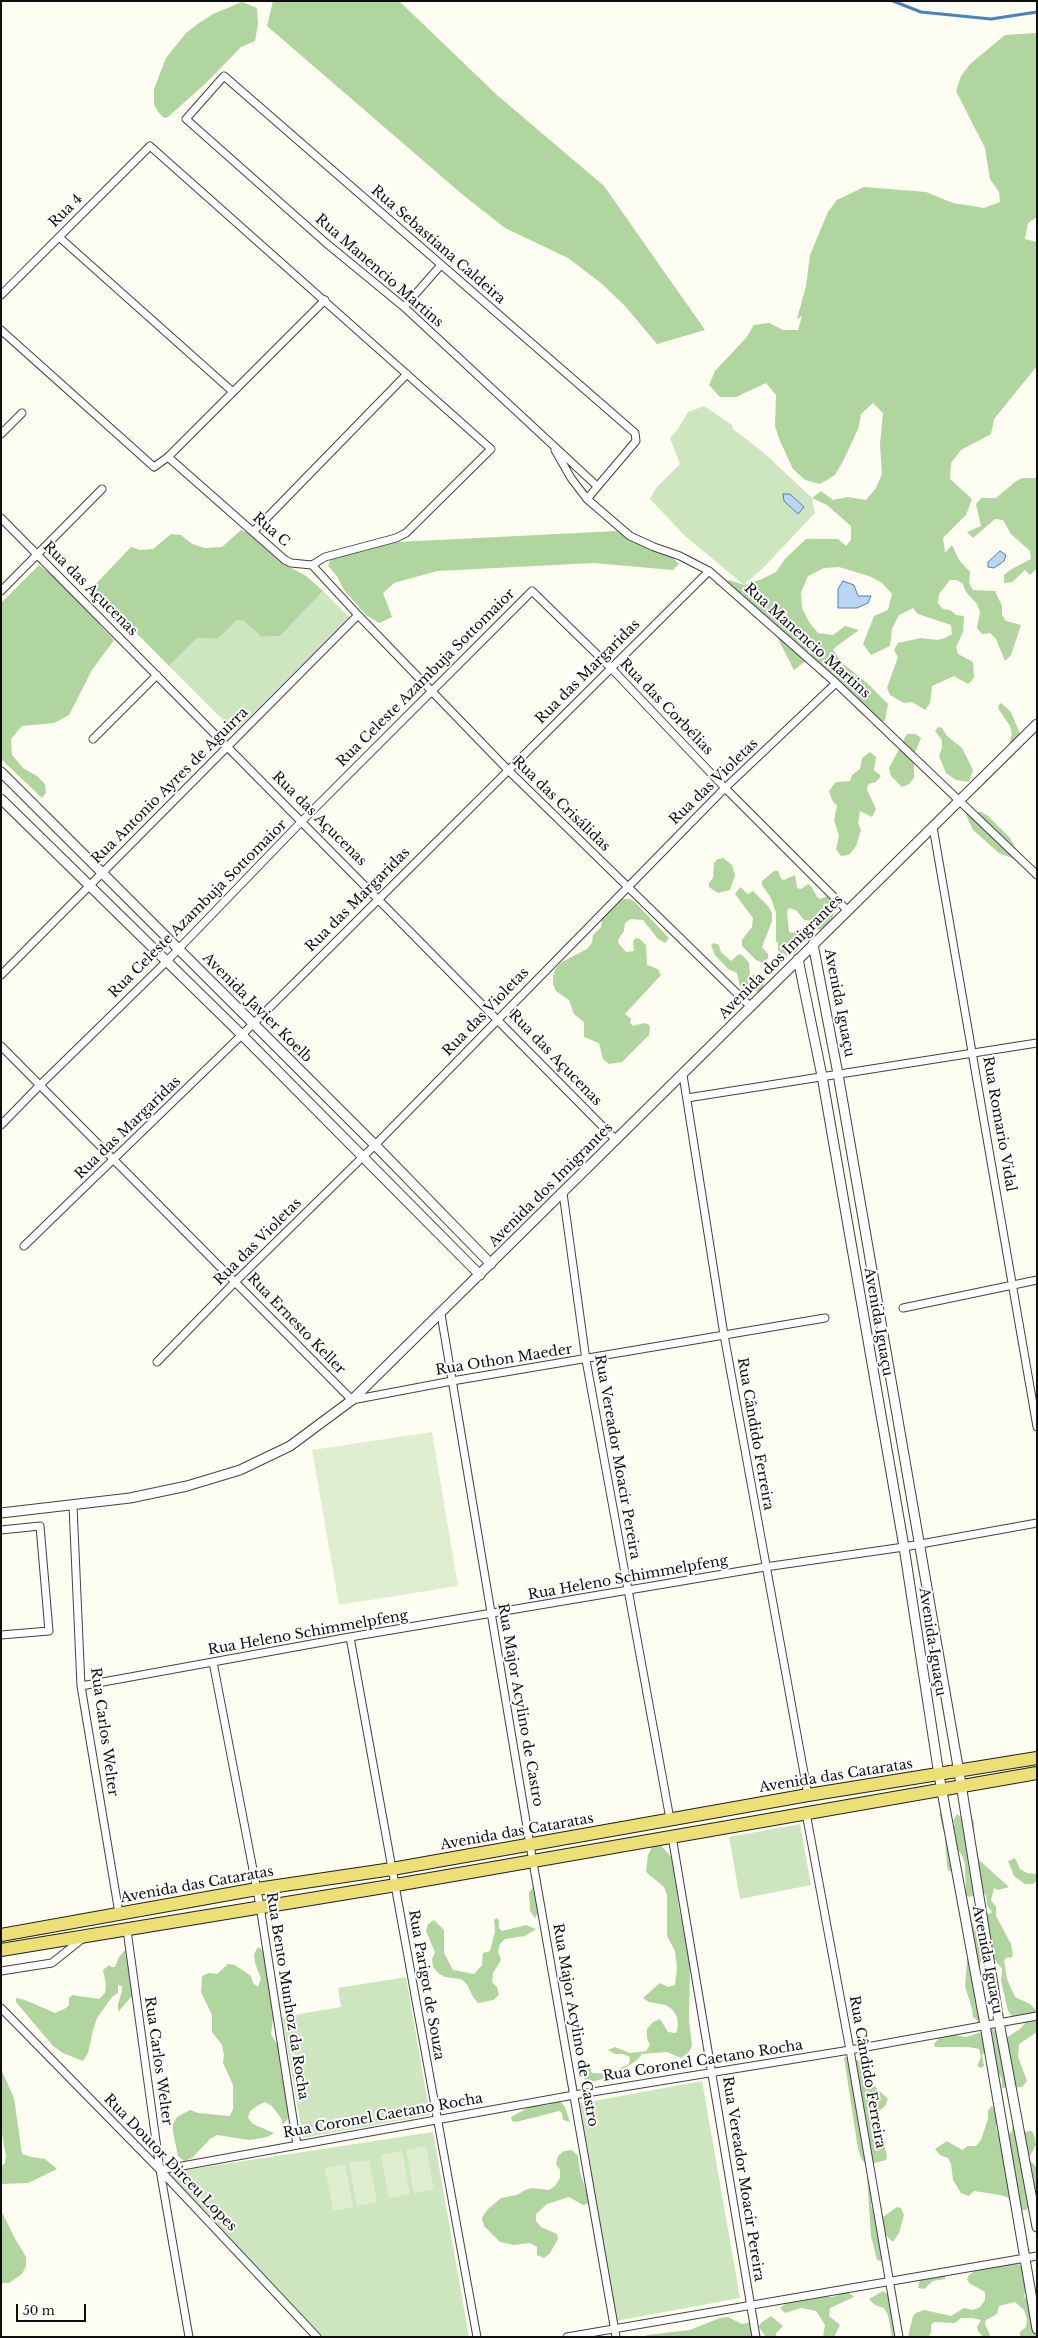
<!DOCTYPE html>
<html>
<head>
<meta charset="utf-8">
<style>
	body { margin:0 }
	#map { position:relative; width:1038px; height:2338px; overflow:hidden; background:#fefdf2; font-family:"Libre Baskerville",serif }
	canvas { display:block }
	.frame { position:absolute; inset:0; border:2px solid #0f0f0f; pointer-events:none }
	.scale { position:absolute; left:16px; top:2304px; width:70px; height:18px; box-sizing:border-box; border:2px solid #0f0f0f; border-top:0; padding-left:5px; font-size:12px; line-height:14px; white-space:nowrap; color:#0f0f0f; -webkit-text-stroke:3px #fff; paint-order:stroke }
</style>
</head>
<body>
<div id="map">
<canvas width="1038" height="2338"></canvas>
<div class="frame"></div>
<div class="scale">50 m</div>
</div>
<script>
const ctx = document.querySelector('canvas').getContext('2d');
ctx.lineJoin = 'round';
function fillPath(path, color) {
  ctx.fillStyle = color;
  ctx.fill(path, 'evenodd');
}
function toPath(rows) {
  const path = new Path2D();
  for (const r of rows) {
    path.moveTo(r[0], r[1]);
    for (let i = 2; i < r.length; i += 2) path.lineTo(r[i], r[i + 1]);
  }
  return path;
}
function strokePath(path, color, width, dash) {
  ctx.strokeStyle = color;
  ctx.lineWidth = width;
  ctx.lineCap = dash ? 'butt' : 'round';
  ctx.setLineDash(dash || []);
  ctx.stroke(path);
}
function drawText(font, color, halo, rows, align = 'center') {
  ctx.font = font + ' "Libre Baskerville",serif';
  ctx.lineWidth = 4;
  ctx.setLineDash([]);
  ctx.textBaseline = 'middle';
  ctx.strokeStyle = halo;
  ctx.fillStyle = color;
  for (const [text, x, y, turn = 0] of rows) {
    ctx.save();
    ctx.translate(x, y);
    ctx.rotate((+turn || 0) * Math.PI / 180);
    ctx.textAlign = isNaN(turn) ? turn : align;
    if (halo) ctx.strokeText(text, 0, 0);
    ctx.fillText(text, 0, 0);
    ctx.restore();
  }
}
fillPath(toPath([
	[704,406,732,425,733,429,763,452,812,498,815,513,765,566,744,585,685,536,650,499,656,488,680,464,670,438,678,429,688,412],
	[323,591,349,617,237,730,232,729,169,666,197,638,218,639,237,620,244,621,261,637,280,636],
	[800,1824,811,1885,740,1899,729,1837],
	[406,1977,430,2115,303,2138,282,2017,341,2007,338,1988],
	[702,2081,740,2298,616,2321,578,2104],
	[433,2132,469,2337,321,2337,171,2180,173,2172]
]), '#cde6bf');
fillPath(toPath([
	[273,1,399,1,497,95,604,186,705,330,657,344,625,306,601,283,568,258,505,228,463,195,267,26],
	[242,2,257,8,258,24,255,41,241,47,206,83,168,117,164,118,159,113,154,105,154,89,166,58,186,33,199,23,213,14],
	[1037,33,1037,217,1028,223,1025,239,1037,242,1037,366,994,419,991,434,961,450,951,463,950,479,972,499,966,515,943,538,945,553,952,545,959,560,970,572,969,583,973,590,995,591,1002,606,1002,615,1006,621,1021,625,1011,655,1005,661,996,639,990,633,982,634,977,628,980,612,977,604,966,592,963,584,957,580,950,580,939,594,938,603,943,609,950,610,956,615,964,616,963,632,956,647,958,654,973,662,974,678,968,684,954,676,932,686,930,703,925,710,912,702,904,703,890,695,887,688,898,657,894,650,898,643,921,638,937,640,945,638,952,634,951,625,918,614,913,608,899,615,892,629,890,646,871,655,863,644,874,616,888,610,892,594,882,583,869,576,839,567,824,568,808,576,801,592,802,608,809,622,818,633,833,635,845,626,859,630,833,649,841,662,866,682,888,704,885,721,869,720,857,710,849,696,835,684,821,677,812,665,809,648,807,660,794,670,772,627,749,608,743,594,714,584,729,580,744,585,762,579,776,572,785,559,806,539,838,539,846,546,851,540,851,526,827,505,812,498,821,491,833,500,848,497,866,500,876,488,882,474,880,444,883,413,873,403,861,414,858,429,843,461,835,475,820,484,805,480,793,469,780,441,775,426,776,395,766,383,736,397,720,397,709,385,715,371,746,338,754,325,769,323,783,330,798,330,802,316,797,319,806,286,810,255,828,212,837,200,864,187,926,192,953,203,984,208,1000,202,999,192,990,179,985,148,956,91,961,76,970,64,1005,35],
	[1022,478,1037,478,1037,569,1030,575,1025,570,1012,582,1004,583,1004,575,1010,570,1031,559,1030,551,1011,534,1003,520,995,519,973,538,967,532,981,526,976,504,981,498,996,498,1015,482],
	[241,530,248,533,279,561,306,576,323,591,280,636,261,637,244,621,237,620,218,639,197,638,169,666,92,588,131,547,140,550,153,549,171,534,181,535,192,544,205,548,222,547],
	[618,531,631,539,672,557,679,564,673,570,594,563,437,571,394,583,383,593,392,617,379,623,366,615,344,590,337,576,328,566,331,558,398,542],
	[39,565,58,580,114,640,92,670,69,715,54,723,22,726,11,739,12,755,23,768,37,776,45,784,46,793,42,798,1,759,1,603],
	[1001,703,1011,712,1020,734,1020,738,1012,748,1009,745,1012,734,1010,726,999,710,998,706],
	[938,727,942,728,947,736,962,748,973,770,969,782,956,780,946,773,939,756,942,748,942,740,935,731],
	[907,734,915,734,921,738,914,755,914,778,909,784,902,787,891,776,889,768],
	[870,752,876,757,874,770,881,776,876,782,868,784,867,790,876,809,872,817,860,811,858,823,861,830,856,846,849,855,841,856,836,849,839,836,834,820,837,806,832,800,829,791,836,782,850,781,852,775,860,769,862,758],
	[974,812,981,812,988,816,1010,838,1017,851,1014,859,999,853,973,830,966,815],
	[723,858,732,865,735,875,730,890,718,893,709,887,709,883,713,878,714,863,718,859],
	[774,871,778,871,781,879,784,880,795,875,797,888,801,889,808,884,811,886,817,897,820,899,828,896,835,905,832,920,823,929,819,930,808,920,804,920,796,910,789,908,787,912,789,932,793,933,803,928,805,931,806,939,796,952,786,957,785,954,778,951,778,943,776,941,776,913,771,898,762,885,762,881],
	[740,887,748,894,753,891,768,906,772,913,772,921,762,947,768,954,768,958,763,963,756,960,742,946,742,940,752,927,753,918,735,894],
	[622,899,630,899,635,902,669,938,665,943,658,939,643,920,631,919,625,923,624,931,618,940,619,944,626,952,634,951,633,941,636,938,640,939,646,945,647,965,658,969,661,975,625,1014,631,1019,630,1023,633,1026,644,1023,648,1024,650,1027,649,1035,622,1062,609,1064,603,1059,599,1043,584,1037,584,1022,574,1014,569,1000,556,991,553,984,553,976,556,968,562,962,587,949,592,943,593,935,601,927,602,919],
	[714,943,719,945,721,952,731,961,739,954,743,956,749,963,750,975,760,976,764,981,763,987,759,992,744,989,740,986,737,973,728,969,715,955,711,945],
	[943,1811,952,1827,955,1825,953,1821,957,1814,963,1819,970,1815,974,1822,974,1838,979,1860,1009,1887,998,1890,994,1888,991,1900,996,1907,996,1916,1011,1944,1013,1955,1011,1958,1008,1957,1004,1960,1007,1979,1015,1997,1030,2004,1037,2011,1037,2032,1019,2044,1018,2057,1027,2081,1022,2087,1002,2088,1002,2080,989,2053,985,2052,982,2055,984,2066,981,2068,977,2066,981,2057,979,2049,968,2047,935,2047,934,2044,940,2037,948,2034,966,2037,992,2029,999,2033,1003,2064,1009,2062,1010,2054,1005,2042,1006,2038,1020,2029,1025,2023,1024,2019,1012,2016,1008,2011,1001,1981,1002,1969,993,1957,985,1913,989,1914,992,1912,987,1905,986,1895,983,1893,969,1858,968,1865,975,1892,973,1896,969,1897,966,1895,965,1864,962,1855,957,1849,954,1852,962,1896,970,1910,972,1922,981,1944,982,1955,978,1977,983,2015,979,2022,973,2017,972,2009,965,1986,968,1950,955,1874,948,1870,947,1866,945,1837,939,1813],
	[658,1842,673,1859,679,1908,690,1961,689,2020,692,2046,688,2053,681,2058,667,2052,642,2054,637,2060,615,2075,589,2083,582,2077,578,2069,582,2063,589,2066,592,2073,612,2074,618,2069,629,2064,630,2057,623,2054,615,2054,608,2050,615,2047,630,2053,646,2051,650,2045,647,2038,647,2029,653,2022,660,2019,668,2032,676,2033,678,2026,677,2017,673,2010,666,2005,649,2002,643,1998,660,1983,668,1987,675,1985,677,1968,675,1951,667,1936,667,1895,664,1887,646,1872,648,1855,652,1847],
	[1015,1858,1020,1869,1027,1873,1035,1874,1037,1872,1037,1881,1033,1884,1025,1884,1014,1876,1008,1861],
	[533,1888,538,1913,535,1918,530,1911,529,1892],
	[497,1918,499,1921,499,1928,502,1931,526,1925,536,1929,525,1936,505,1939,500,1944,498,1952,501,1960,493,1973,492,1982,497,1987,499,1995,493,2000,478,2003,473,1997,467,1984,461,1979,445,1977,438,1973,433,1967,432,1959,435,1952,426,1931,428,1924,434,1920,444,1930,444,1953,453,1970,474,1974,482,1965,483,1953,490,1951,495,1932,494,1920],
	[258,1947,263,1950,274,2013,271,2034,279,2048,281,2072,290,2116,283,2125,281,2118,272,2106,265,2102,257,2106,250,2111,248,2118,253,2124,274,2133,267,2137,250,2140,217,2135,210,2139,192,2158,184,2161,178,2156,173,2132,173,2124,177,2117,190,2110,198,2113,230,2116,233,2109,233,2085,223,2063,224,2055,222,2045,212,2032,212,2015,201,1992,202,1976,209,1973,217,1974,228,1964,235,1965,251,1976,253,1983,258,1987,261,1979,255,1963,254,1954],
	[124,1951,127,1951,134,1992,132,1996,118,2012,118,2004,122,1991,122,1986,118,1985,118,1993,112,1997,97,2018,93,2030,88,2053,83,2061,63,2053,53,2046,16,2002,16,1998,25,2000,55,2013,66,2008,69,2005,69,1998,72,1995,99,1999,105,1993,106,1985,103,1970,109,1965,111,1967,115,1967,119,1957],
	[844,2057,852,2057,859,2061,868,2080,888,2099,885,2106,873,2116,873,2124,876,2131,882,2136,887,2156,886,2160,875,2163,870,2168,862,2160,858,2149],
	[1,2069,14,2098,22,2154,31,2157,45,2159,57,2169,28,2183,1,2184,1,2165,5,2164,6,2156,1,2128],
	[560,2101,565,2107,570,2122,563,2120,562,2113,559,2111,516,2122,512,2121,511,2117,531,2106,548,2105],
	[992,2105,998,2119,996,2127,998,2135,1006,2137,1012,2131,1013,2124,1021,2125,1024,2132,1032,2131,1035,2138,1036,2145,1028,2159,1037,2167,1037,2198,1026,2210,1017,2210,1007,2197,1000,2195,974,2191,969,2196,961,2193,953,2180,951,2164,948,2158,940,2155,935,2149,947,2141,962,2150,968,2146,976,2146,981,2140,988,2119,988,2111],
	[572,2150,578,2156,580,2172,590,2203,583,2205,569,2197,547,2204,536,2214,536,2221,541,2227,557,2234,558,2239,550,2253,544,2258,537,2255,537,2247,530,2243,514,2245,500,2242,484,2226,482,2218,487,2210,501,2198,517,2195,525,2190,532,2188,549,2190,555,2186,560,2178,560,2170,556,2164,558,2156,564,2151],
	[867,2176,870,2177,873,2198,871,2206,879,2220,897,2207,901,2208,904,2215,899,2233,893,2242,881,2230,877,2231,882,2242,881,2261,877,2260,871,2236],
	[1,2210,14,2237,26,2257,26,2266,22,2274,9,2283,1,2283],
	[1014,2262,1022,2266,1026,2288,1024,2296,1031,2305,1037,2322,1037,2337,1020,2336,1020,2332,1026,2327,1027,2319,1024,2310,1015,2302,999,2306,997,2314,986,2320,985,2324,990,2335,988,2337,983,2337,978,2331,977,2327,981,2320,972,2318,961,2318,955,2323,934,2322,931,2325,931,2332,929,2336,908,2337,913,2316,916,2313,924,2310,951,2316,964,2308,973,2310,980,2307,985,2300,985,2292,969,2283,967,2279,969,2275,979,2268],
	[945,2273,945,2279,933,2281,924,2289,918,2288,920,2279],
	[883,2291,893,2298,898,2312,901,2327,900,2337,892,2337,888,2315,884,2308,875,2305,869,2299],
	[848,2292,854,2297,830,2308,829,2316,840,2325,834,2337,823,2337,825,2325,816,2311,801,2308,785,2313,780,2308,787,2303,817,2295,832,2297],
	[771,2316,783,2326,776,2333,776,2337,766,2337,759,2327,758,2337,644,2337,647,2335,690,2330,720,2318,728,2317,742,2324,750,2322,759,2326,761,2323]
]), '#b0d59f');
fillPath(toPath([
	[432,1432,458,1586,339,1605,312,1450],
	[426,2146,434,2189,414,2193,406,2150],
	[402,2151,410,2194,389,2198,381,2155],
	[369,2160,377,2202,357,2206,349,2163],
	[345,2164,353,2207,333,2211,325,2168]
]), '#dfeecf');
const water = toPath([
	[783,494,790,494,804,507,798,514,784,501,783,494],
	[1000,551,1006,555,1004,561,994,568,988,567,988,562,1000,551],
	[843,581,854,585,858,596,871,596,868,603,857,608,838,608,838,589,843,581]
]);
fillPath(water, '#bcd5f0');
strokePath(water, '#4a81c1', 1);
strokePath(toPath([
	[893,1,921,12,991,19,1037,12]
]), '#4a81c1', 3);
const minor = toPath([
	[59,237,233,392],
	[1,295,150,146,491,449,406,533,396,538,325,557,312,565],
	[404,307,441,265],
	[1,330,154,467,168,457,325,300],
	[1,434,22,413],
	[555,450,571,478,587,499,630,536,654,547,680,556,709,571,836,683,1037,875],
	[168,457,285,560,291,563,312,565,358,615,508,770,751,1007],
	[587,499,636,441,635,433,224,76,186,119,326,243,404,307,597,486],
	[1,518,616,1140],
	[253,532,407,374],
	[1,591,102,489],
	[93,739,157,675],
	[933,827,1037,1427],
	[1,975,358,615],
	[1,1046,352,1400,452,1381,825,1318],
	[683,1075,724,1335,808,1795],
	[687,1098,1037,1043],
	[1,1125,40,1085,166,962,302,821,532,591,610,667,725,788,847,910],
	[563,1193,586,1360,670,1819],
	[24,1246,253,1024,709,571],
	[903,1308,1037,1280],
	[441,1314,530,1845,616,2337],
	[157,1362,236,1281,375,1145,725,788,836,683],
	[73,1506,81,1686,119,1913],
	[1,1530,40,1526,49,1631,1,1635],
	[350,1637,477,2337],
	[213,1662,260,1906,297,2145],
	[81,1686,350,1637,765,1567,904,1547,1037,1523],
	[806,1813,850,2050,899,2337],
	[672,1836,756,2337],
	[127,1930,160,2170,189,2337],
	[1,1971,52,1963,82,1939],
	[1,2008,160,2170,317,2337],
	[160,2170,574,2095,850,2050,1037,2016],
	[567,2337,1037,2256]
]);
const tertiary = toPath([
	[1,772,375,1145,491,1264],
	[1,799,242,1035,480,1275],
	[813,944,838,1074,961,1784,999,2022,1037,2227],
	[798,959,822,1076,904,1547,939,1775,985,2025,1037,2329],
	[1,1513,130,1498,187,1486,240,1470,290,1446,352,1400,1037,724]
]);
const primary = toPath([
	[1,1935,257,1889,392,1869,808,1795,1037,1758],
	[1,1950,396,1885,1037,1773]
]);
strokePath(minor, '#424242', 9);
strokePath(tertiary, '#424242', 11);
strokePath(primary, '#202020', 14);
strokePath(minor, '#fff', 7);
strokePath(tertiary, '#fff', 9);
strokePath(primary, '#ebdf75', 12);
drawText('14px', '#0f0f0f', '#fff', [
	["Rua 4",66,211,-45],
	["Rua Sebastiana Caldeira",438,245,41],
	["Rua Manencio Martins",379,271,41],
	["Rua C",271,530,41],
	["Rua das Açucenas",90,589,45],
	["Rua Manencio Martins",807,641,42],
	["Rua das Margaridas",588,672,-45],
	["Rua Celeste Azambuja Sottomaior",426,678,-45],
	["Rua das Corbélias",666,707,46],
	["Rua das Violetas",714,782,-44],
	["Rua Antonio Ayres de Aguirra",170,786,-45],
	["Rua das Crisálidas",561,804,44],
	["Rua das Açucenas",319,819,45],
	["Rua das Margaridas",358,900,-45],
	["Rua Celeste Azambuja Sottomaior",198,909,-45],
	["Avenida dos Imigrantes",781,957,-45],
	["Avenida Iguaçu",839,1003,79],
	["Avenida Javier Koelb",257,1008,45],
	["Rua das Violetas",486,1012,-46],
	["Rua das Açucenas",555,1058,46],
	["Rua Romario Vidal",999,1124,80],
	["Rua das Margaridas",128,1128,-44],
	["Avenida dos Imigrantes",551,1185,-45],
	["Rua das Violetas",258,1242,-45],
	["Avenida Iguaçu",878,1322,80],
	["Rua Ernesto Keller",296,1324,46],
	["Rua Othon Maeder",504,1360,-9],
	["Rua Cândido Ferreira",755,1434,80],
	["Rua Vereador Moacir Pereira",617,1457,80],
	["Rua Heleno Schimmelpfeng",628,1578,-10],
	["Rua Heleno Schimmelpfeng",308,1633,-10],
	["Avenida Iguaçu",932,1642,81],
	["Rua Major Acylino de Castro",520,1705,80],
	["Rua Carlos Welter",104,1732,82],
	["Avenida das Cataratas",836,1776,-9],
	["Avenida das Cataratas",517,1832,-10],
	["Avenida das Cataratas",197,1885,-10],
	["Avenida Iguaçu",987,1960,79],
	["Rua Parigot de Souza",426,1985,80],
	["Rua Bento Munhoz da Rocha",287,1996,81],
	["Rua Major Acylino de Castro",575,2025,80],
	["Rua Carlos Welter",158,2061,82],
	["Rua Coronel Caetano Rocha",703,2061,-9],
	["Rua Cândido Ferreira",867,2072,80],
	["Rua Coronel Caetano Rocha",383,2116,-10],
	["Rua Doutor Dirceu Lopes",170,2163,46],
	["Rua Vereador Moacir Pereira",743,2179,81]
]);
</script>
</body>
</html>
